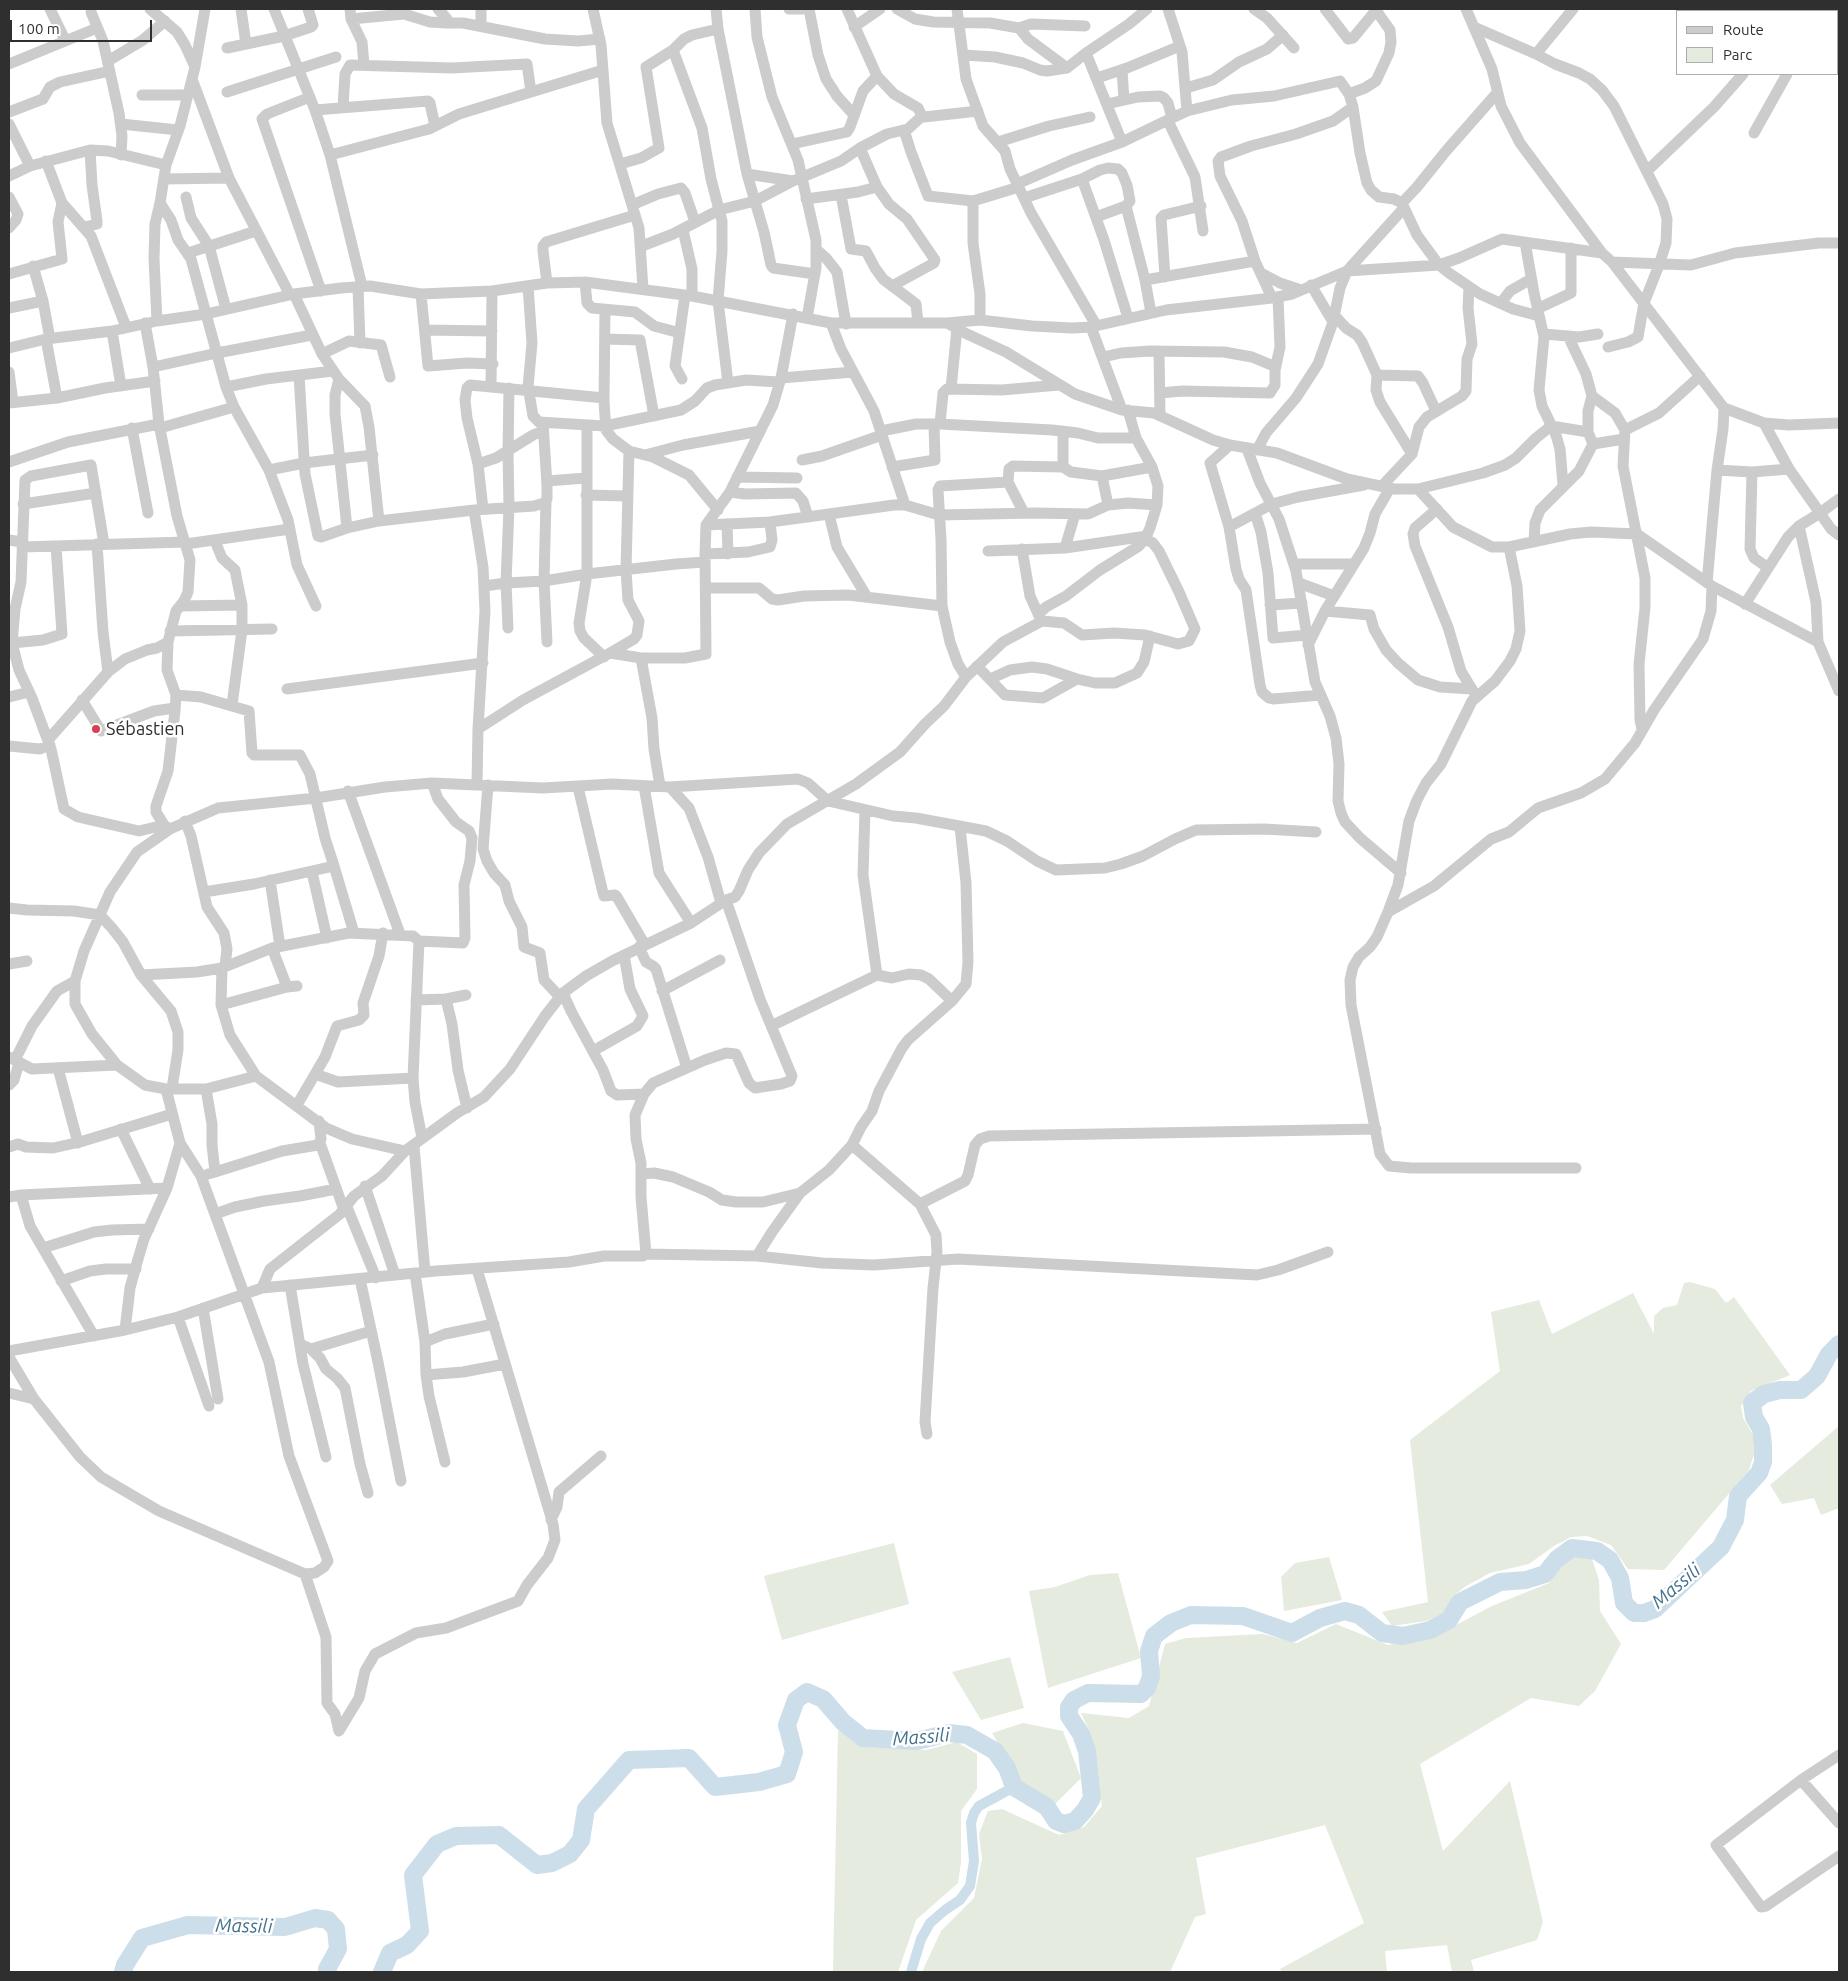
<!DOCTYPE html>
<html>
<head>
<meta charset="utf-8">
<style>
	body { margin:0 }
	#map { position:relative; width:1848px; height:1981px; overflow:hidden; background:#fff; font-family:Ubuntu,sans-serif }
	canvas { display:block }
	.frame { position:absolute; inset:0; border:10px solid #2f2f2f; pointer-events:none }
	.legend { position:absolute; left:1676px; top:10px; width:162px; height:65px; box-sizing:border-box; background:#fff; border:1px solid #acacac; margin:0; padding:6px 9px; list-style:none; font-size:15px; color:#2f2f2f }
	.legend li { display:flex; align-items:center; gap:10px; height:25px }
	.legend b { width:25px; border:1px solid #acacac }
	.scale { position:absolute; left:10px; top:20px; width:142px; height:22px; box-sizing:border-box; border:2px solid #2f2f2f; border-top:0; padding-left:6px; font-size:15px; line-height:18px; white-space:nowrap; color:#2f2f2f; -webkit-text-stroke:4px #fff; paint-order:stroke }
</style>
</head>
<body>
<div id="map">
<canvas width="1848" height="1981"></canvas>
<div class="frame"></div>
<ul class="legend">
<li><b style="height:6px;background:#ccc"></b>Route</li>
<li><b style="height:14px;background:#e5ebde"></b>Parc</li>
</ul>
<div class="scale">100 m</div>
</div>
<script>
const ctx = document.querySelector('canvas').getContext('2d');
ctx.lineJoin = 'round';
function fillPath(path, color) {
  ctx.fillStyle = color;
  ctx.fill(path, 'evenodd');
}
function toPath(rows) {
  const path = new Path2D();
  for (const r of rows) {
    path.moveTo(r[0], r[1]);
    for (let i = 2; i < r.length; i += 2) path.lineTo(r[i], r[i + 1]);
  }
  return path;
}
function strokePath(path, color, width, dash) {
  ctx.strokeStyle = color;
  ctx.lineWidth = width;
  ctx.lineCap = dash ? 'butt' : 'round';
  ctx.setLineDash(dash || []);
  ctx.stroke(path);
}
function drawText(font, color, halo, rows, align = 'center') {
  ctx.font = font + ' Ubuntu,sans-serif';
  ctx.lineWidth = 5;
  ctx.setLineDash([]);
  ctx.textBaseline = 'middle';
  ctx.strokeStyle = halo;
  ctx.fillStyle = color;
  for (const [text, x, y, turn = 0] of rows) {
    ctx.save();
    ctx.translate(x, y);
    ctx.rotate((+turn || 0) * Math.PI / 180);
    ctx.textAlign = isNaN(turn) ? turn : align;
    if (halo) ctx.strokeText(text, 0, 0);
    ctx.fillText(text, 0, 0);
    ctx.restore();
  }
}
fillPath(toPath([
	[1690,1282,1715,1289,1726,1303,1734,1297,1790,1375,1751,1391,1741,1406,1743,1418,1755,1438,1754,1454,1749,1470,1664,1570,1628,1569,1611,1545,1587,1536,1571,1537,1554,1546,1529,1564,1490,1573,1466,1586,1453,1596,1447,1612,1426,1621,1392,1626,1382,1612,1428,1602,1410,1440,1500,1371,1491,1312,1539,1300,1552,1334,1633,1293,1654,1334,1654,1316,1663,1308,1677,1305,1684,1283],
	[1839,1426,1839,1508,1821,1515,1814,1498,1782,1504,1770,1485],
	[894,1543,909,1604,782,1640,764,1576],
	[1591,1556,1599,1580,1600,1611,1621,1644,1595,1691,1579,1706,1531,1698,1420,1764,1443,1851,1510,1781,1543,1922,1537,1940,1471,1960,1474,1972,1452,1972,1447,1945,1385,1951,1387,1972,1282,1972,1280,1969,1364,1923,1325,1825,1196,1858,1206,1914,1195,1917,1170,1972,922,1972,941,1931,974,1898,982,1859,979,1834,988,1811,1002,1809,1059,1835,1084,1827,1102,1806,1096,1755,1089,1730,1081,1713,1129,1718,1149,1706,1165,1644,1186,1638,1263,1634,1297,1643,1336,1624,1388,1645,1435,1636,1492,1606,1549,1583,1569,1558],
	[1329,1557,1342,1600,1284,1611,1281,1577,1295,1563],
	[1118,1573,1141,1658,1048,1688,1029,1591,1055,1587,1090,1575],
	[1010,1657,1024,1708,981,1720,952,1672],
	[1023,1723,1063,1731,1081,1778,1055,1804,1022,1783,992,1733],
	[838,1730,866,1747,926,1750,957,1742,977,1754,977,1789,961,1811,961,1862,958,1883,916,1920,898,1972,833,1972]
]), '#e5ebde');
strokePath(toPath([
	[911,1972,921,1939,930,1923,945,1910,960,1900,970,1886,974,1861,971,1823,974,1813,979,1806,1014,1787]
]), '#ccdee9', 10);
strokePath(toPath([
	[123,1972,125,1965,142,1938,188,1925,285,1927,315,1918,328,1920,336,1929,338,1949,327,1969,328,1972],
	[382,1972,390,1953,407,1945,420,1931,413,1875,437,1844,456,1836,499,1835,537,1865,552,1863,570,1854,581,1840,586,1809,629,1760,689,1758,715,1787,759,1782,787,1774,794,1752,787,1725,796,1700,807,1692,823,1699,843,1722,863,1738,917,1741,949,1733,967,1735,995,1751,1007,1768,1014,1787,1047,1807,1056,1821,1064,1824,1075,1821,1085,1810,1092,1798,1087,1751,1081,1734,1069,1716,1069,1707,1074,1700,1088,1693,1141,1694,1147,1688,1151,1676,1149,1651,1154,1636,1171,1623,1191,1615,1243,1616,1292,1633,1320,1618,1345,1611,1359,1615,1382,1633,1403,1636,1430,1630,1449,1620,1460,1602,1500,1582,1526,1580,1545,1574,1557,1559,1572,1548,1597,1551,1610,1560,1620,1578,1624,1603,1634,1613,1644,1613,1655,1609,1721,1547,1735,1520,1738,1496,1759,1473,1763,1462,1763,1445,1761,1429,1754,1417,1752,1403,1764,1394,1780,1390,1801,1390,1817,1376,1829,1354,1839,1344]
]), '#ccdee9', 18);
strokePath(toPath([
	[50,9,65,40],
	[150,9,177,32,185,45,195,67],
	[241,9,246,44],
	[274,9,315,110,330,155,362,286],
	[350,9,351,19,362,42,364,65],
	[438,9,447,19,446,23,463,23,545,39,578,41,600,39],
	[593,9,601,45,607,123,639,228,643,289],
	[716,9,718,29,747,174,764,232,771,265,773,268,815,274],
	[755,9,757,37,772,97,798,160,816,240,816,268,807,318],
	[789,9,802,9],
	[809,9,818,55,826,79,837,96,854,115],
	[847,9,877,76,894,94,918,108,922,116,924,117,978,111],
	[897,9,915,19,933,22,990,23,1019,28,1031,24,1085,26],
	[957,9,966,79,983,126,1005,151,1010,169,1031,213,1096,325],
	[1168,9,1182,52,1187,111],
	[1254,9,1267,18,1294,48],
	[1325,9,1348,39,1353,38,1377,9],
	[1466,9,1492,69,1501,106,1520,143,1602,253,1612,262,1724,408,1723,429,1717,470,1707,583],
	[1774,11,1775,9],
	[1826,11,1829,9],
	[91,12,103,41,119,113,122,136,121,155],
	[351,19,404,14,430,22,446,23],
	[481,26,481,9],
	[854,27,880,9],
	[1474,27,1536,54,1555,64,1579,73,1590,79,1602,90,1614,106,1663,204,1667,219,1666,243,1659,265,1644,303,1638,337,1628,342,1608,347],
	[1019,28,1028,39,1067,68],
	[227,48,284,36,311,27,313,25,308,9],
	[673,50,702,128,711,179,722,221,722,251,718,301,728,383],
	[1536,54,1573,9],
	[964,55,995,57,1023,63,1040,70,1047,71,1067,68,1086,53],
	[108,61,143,40,165,21],
	[9,64,97,28],
	[1122,70,1124,100],
	[1097,78,1127,68,1180,46],
	[192,79,229,178,290,295],
	[1186,88,1213,80,1239,62,1267,49,1283,35],
	[227,92,336,57],
	[1349,94,1365,88,1376,81,1389,53,1391,42,1390,30,1375,9],
	[142,95,187,95],
	[310,97,267,114,262,119,321,291],
	[1107,104,1138,97,1160,96,1164,98,1168,103,1172,118,1187,111,1232,100,1274,96,1340,81,1349,94,1353,107,1360,153,1367,183,1371,190,1379,197,1394,199,1402,203,1417,235,1439,265,1449,273,1480,294,1513,309,1539,316],
	[343,107,345,74,350,65,452,68,527,64,531,92],
	[315,110,428,101,430,103,435,126],
	[9,112,43,99,50,87,60,82,110,71],
	[1168,121,1195,177,1203,231],
	[9,124,30,166],
	[121,124,178,130],
	[904,130,911,152,928,196,973,201,1019,187],
	[1754,133,1787,74],
	[998,142,1049,126,1090,117],
	[1122,142,1086,53,1129,24,1147,9],
	[792,144,847,132,850,127,863,91,877,76],
	[330,155,429,129,459,114,603,70],
	[46,161,62,203,91,236,126,327],
	[620,164,641,158,659,148,646,67,673,50,684,39,692,35,718,29],
	[1647,171,1714,107,1743,74],
	[747,174,793,181],
	[9,176,30,166,90,150,108,151,166,165],
	[164,179,229,178],
	[1082,179,1104,240,1128,318],
	[1017,184,1072,160,1122,142,1172,118],
	[841,195,851,249,866,251,875,268,883,279,916,304,918,323],
	[9,197,18,214,16,220,9,228],
	[186,197,191,218,209,246,226,309],
	[1024,198,1082,179,1100,170,1108,168,1118,169,1122,173,1127,185,1130,201,1126,206,1096,217],
	[806,199,858,192,877,187],
	[973,201,973,243,980,294,980,320],
	[160,203,171,220,178,240,191,259,226,387,234,407,269,470,288,520,297,565,316,606],
	[1402,203,1417,187,1446,151,1497,93],
	[632,205,658,194,681,188,685,193,695,222],
	[1126,206,1145,280,1151,313],
	[85,227,97,224,97,221,92,185,90,150],
	[683,230,692,269,692,296],
	[1525,242,1534,293,1544,337,1539,390,1542,406,1556,435,1560,449,1563,485],
	[642,246,673,234,719,210,755,201,793,181,841,161,860,148],
	[816,249,826,258,837,272,846,324],
	[188,253,256,231],
	[1612,262,1691,265,1735,253,1819,243,1839,243],
	[33,266,43,301,50,339],
	[1261,273,1280,283,1301,290],
	[9,274,62,259,58,222,62,203],
	[1165,277,1161,218,1164,215,1201,206],
	[1145,280,1255,261],
	[585,282,587,303,592,308,635,312,654,326,680,333],
	[547,283,543,251,543,246,546,242,635,215],
	[1311,285,1333,322],
	[528,286,532,343,528,387,533,416,539,422,605,426,681,410,695,401,707,388,715,385,746,380,779,382],
	[892,286,934,263,935,260,907,219,889,204,877,187,860,148,887,134,908,129,922,116],
	[358,287,360,343],
	[492,291,491,387,604,398],
	[294,294,322,354,339,379,365,406,369,427,379,521,474,510,534,506,544,503,547,499,547,485,543,423],
	[421,294,428,366,467,363,493,364],
	[1272,298,1255,261,1242,221,1220,176,1218,161,1221,157,1251,146,1296,134,1333,121,1353,107],
	[1501,303,1510,291,1531,279],
	[9,308,43,301],
	[1537,309,1571,293,1571,248],
	[605,310,604,402,606,430,613,439,629,451,653,457,689,475,718,510],
	[1335,316,1346,328,1357,335,1362,342,1377,375,1376,390,1380,402,1412,454],
	[157,321,154,259,155,224,160,203,166,165,180,126,195,67,205,9],
	[145,323,153,367,159,424,177,516,190,560,188,592,184,601,176,611,168,642,167,670,176,695,175,711,168,771,156,806,156,812,164,825,170,829],
	[831,323,841,349,874,411,905,505,894,505,829,514,837,547,867,597],
	[947,323,967,334,1006,352,1075,394,1122,410,1154,413,1213,440,1230,445,1277,453,1347,479,1394,489,1418,489,1453,527,1492,547,1509,547,1570,534,1591,532,1637,534,1712,586,1818,642],
	[1091,327,1122,410],
	[425,330,492,331],
	[112,331,121,386],
	[1544,334,1579,337,1598,334],
	[46,339,57,398],
	[605,339,640,340,654,416],
	[9,348,46,339,112,331,157,321,206,314,294,294,341,288,370,286,421,294,492,291,547,283,585,282,692,296,831,323,947,323,980,320,1032,326,1072,328,1091,327,1166,310,1272,298,1292,294,1347,271,1439,265,1459,258,1502,239,1602,253],
	[1159,351,1160,416],
	[322,354,349,341,381,345,390,377],
	[1103,357,1121,353,1150,351,1224,352,1252,357,1276,367],
	[153,367,217,353,312,335],
	[9,372,13,402],
	[299,375,305,474,318,536,321,537,347,528,379,521],
	[1377,375,1418,376,1423,383,1436,411],
	[781,378,853,372],
	[339,379,335,395,335,414,347,528],
	[682,379,675,366,685,295],
	[226,387,266,379,333,371],
	[951,389,957,328],
	[1160,393,1182,391,1270,393,1275,385,1275,370,1280,347,1278,297],
	[1592,396,1615,413,1625,430,1623,466,1645,578,1645,608,1639,664,1640,720,1642,729],
	[9,403,57,398,105,388,155,381],
	[1724,408,1764,423,1789,425,1839,423],
	[940,424,1052,430,1078,433,1098,438,1136,438],
	[587,426,587,574,579,623,580,631,584,638,604,657],
	[132,428,148,513],
	[160,428,234,407],
	[1625,430,1659,413,1700,376],
	[881,431,916,424,940,424,943,393,947,389,1002,390,1059,385],
	[1063,431,1063,467,1071,472,1102,476,1152,467],
	[1593,444,1624,439],
	[1247,449,1260,483,1279,519,1296,571,1315,682,1330,716,1336,738,1339,764,1338,801,1341,813,1345,822,1360,838,1401,873],
	[1257,450,1266,433,1296,398,1318,364,1333,322,1340,288,1347,271,1404,208],
	[645,455,683,445,760,431],
	[802,460,822,456,882,435],
	[9,462,68,442,159,424],
	[478,464,496,458,533,435,543,431],
	[892,467,935,460,934,424],
	[269,470,304,463,373,455],
	[1717,470,1752,472,1789,469],
	[1752,472,1750,549,1754,558,1767,567],
	[1102,476,1108,505],
	[737,477,797,478],
	[547,481,586,478],
	[1008,482,1024,513],
	[1382,486,1412,454,1419,427,1427,417,1462,396,1466,391,1467,359,1472,344,1468,308,1469,287],
	[1418,489,1483,473,1505,465,1516,458,1536,438,1551,426,1588,432,1588,411,1592,396,1586,374,1568,336],
	[730,492,745,494,796,493,803,501,808,517],
	[586,495,627,496],
	[1839,499,1820,513,1831,529,1839,535],
	[546,501,544,581,547,642],
	[23,504,96,493],
	[905,505,939,515,1034,513,1088,514,1108,505,1128,503,1157,505],
	[483,509,478,464,467,418,465,400,467,388,470,385,491,387],
	[1437,509,1415,528,1413,534,1415,546,1448,627,1461,671,1476,696],
	[474,510,483,567,485,611,478,729,477,785],
	[1255,513,1261,532,1268,573,1273,638,1307,635],
	[727,524,728,554],
	[706,525,770,522,829,514],
	[1799,526,1816,602,1818,642,1839,691],
	[1229,527,1210,463,1230,445],
	[9,540,22,542],
	[215,541,222,558,235,570,242,605,242,630,232,705],
	[1534,542,1535,523,1540,510,1579,471,1593,444,1588,432],
	[97,544,103,632,108,672],
	[104,544,91,465,31,476,25,480,21,582,15,609,12,643,19,670,32,698,51,749,64,809,78,817,139,831,164,825],
	[186,544,290,529],
	[22,547,185,542],
	[1065,548,1075,514],
	[1022,549,1030,596,1041,620],
	[988,551,1065,548,1147,536],
	[705,554,748,552,770,547,772,540,770,522],
	[1294,564,1353,564],
	[1299,583,1334,596],
	[484,586,506,583,544,581,587,574,676,564,705,562],
	[1745,604,1788,537,1799,526,1820,513,1789,469,1764,423],
	[1270,605,1302,603],
	[180,606,242,605],
	[942,606,941,539,938,490,940,486,1008,482,1009,469,1013,466,1063,467],
	[1325,611,1370,615,1374,629,1386,650,1398,663,1418,680,1440,687,1472,689],
	[1038,614,1046,607,1066,596,1100,570,1139,546,1145,539,1150,528,1157,505,1158,486,1152,467,1136,438,1128,410],
	[508,628,506,583,509,507,508,452,509,388],
	[170,631,272,629],
	[12,643,43,640,62,634,56,546],
	[1308,645,1325,611,1364,548,1370,533,1375,514,1390,488],
	[610,653,641,658,652,718,654,749,660,786],
	[641,658,685,658,706,654,705,554,706,525,730,492,773,405,781,378,793,314],
	[977,666,1005,695,1043,698,1077,679,1095,683,1115,683,1137,673,1144,662,1150,636],
	[966,677,1003,642,1042,621,1064,623,1082,635,1114,633,1145,635,1178,644,1189,641,1195,629,1179,592,1159,551,1153,543,1145,539],
	[990,679,1010,670,1032,667,1047,669,1077,679],
	[287,689,483,663],
	[176,695,201,697,249,711,252,753,254,755,300,755,310,774,325,838,334,866,254,884,204,892],
	[1321,695,1273,699,1269,698,1262,692,1260,685,1246,590,1239,579,1236,569,1229,527,1272,504,1298,497,1364,485],
	[9,697,29,692],
	[82,700,101,731,154,711,175,708],
	[478,729,523,700,610,653,634,639,637,635,639,621,628,600,626,570,629,451],
	[48,740,108,672,125,659,147,650,157,648,168,642],
	[9,746,40,749,50,745],
	[488,785,483,849,487,861,494,873,505,885,509,901,522,927,524,947,540,953,544,980,559,996],
	[644,786,659,873,691,923],
	[578,787,603,893,604,896,615,895,617,897,645,945],
	[670,787,689,808,708,857,721,903],
	[348,791,400,934],
	[865,810,863,875,877,975,892,978,909,974,921,975,929,979,952,1001],
	[185,821,191,836,207,907,224,933,227,949,225,966],
	[334,866,354,933],
	[312,872,327,938],
	[270,880,280,946],
	[9,908,27,910,74,911,100,915,112,928,123,942,141,975,171,1011,178,1032,178,1050,172,1088],
	[1388,912,1398,885,1409,821,1417,800,1426,783,1441,764,1472,701,1495,681,1510,661,1516,649,1520,631,1517,586,1509,547],
	[419,941,463,943,465,938,464,885,470,861,472,838,469,831,456,822,438,799,432,783],
	[639,947,646,962,653,966,656,969,687,1068],
	[272,948,287,987],
	[9,964,27,961],
	[222,968,221,1005,230,1035,256,1076],
	[141,975,197,972,222,968,272,948,349,933,413,936,419,941,413,1078,415,1102,422,1138],
	[662,991,720,960],
	[563,993,571,1011,603,1070,611,1091,617,1095,644,1094],
	[446,999,452,1024,458,1070,467,1108],
	[416,1000,446,999,466,995],
	[221,1005,287,987,297,986],
	[771,1026,877,975],
	[593,1051,637,1026,643,1016,630,989,624,955],
	[9,1057,32,1069,117,1065,145,1085,166,1089,206,1089,256,1076,326,1128,352,1139,405,1151],
	[15,1060,32,1026,57,991,75,981],
	[117,1065,92,1034,75,1004,75,981,84,951,110,892,137,852,170,829,218,808,316,798,385,787,432,783,543,788,612,784,670,787,798,779,808,783,828,801,893,816,916,818,986,831,1007,841,1037,861,1056,870,1105,868,1121,864,1143,856,1175,839,1196,830,1264,829,1316,832],
	[58,1068,78,1143],
	[315,1074,338,1082,413,1078],
	[9,1085,14,1080,19,1063],
	[206,1089,212,1124,212,1145,215,1172,208,1174],
	[297,1105,325,1057,337,1026,359,1020,364,1015,363,1003,379,956,383,933],
	[121,1129,150,1189],
	[320,1143,344,1210],
	[852,1145,920,1204,936,1235,937,1252,933,1288,925,1422,927,1434],
	[414,1146,425,1272],
	[9,1147,18,1144,26,1147,53,1148,80,1142,172,1114],
	[1576,1168,1411,1168,1389,1166,1380,1154,1351,1005,1350,980,1353,967,1359,957,1370,947,1377,937,1388,912,1434,886,1491,839,1509,832,1538,808,1581,793,1605,779,1635,743,1654,710,1703,639,1711,611,1712,586],
	[215,1172,282,1151,318,1145,321,1139,319,1121],
	[641,1174,654,1173,673,1177,709,1192,722,1200,736,1202,763,1202,800,1193,829,1170,852,1145,861,1127,872,1111,879,1091,902,1048,908,1040,952,1001,966,984,968,962,966,883,960,827],
	[365,1186,395,1275],
	[21,1195,30,1226,94,1336],
	[9,1197,21,1195,167,1188],
	[920,1204,965,1181,968,1175,975,1145,980,1139,989,1136,1376,1129],
	[347,1207,376,1278],
	[215,1214,235,1207,264,1201,300,1196,336,1189],
	[43,1248,94,1232,112,1230,149,1229],
	[646,1254,757,1256,822,1263,874,1265,958,1259,1257,1275,1278,1270,1328,1252],
	[757,1256,772,1232,800,1193],
	[415,1273,425,1342,426,1375,429,1396,445,1462],
	[360,1279,378,1362,401,1481],
	[61,1281,90,1271,106,1269,136,1269],
	[290,1285,303,1364,326,1457],
	[262,1288,270,1269,340,1214,354,1196,382,1176,405,1151,457,1113,484,1097,510,1069,545,1016,563,993,586,976,612,961,691,923,726,900,735,897,739,891,748,870,759,853,787,824,856,784,900,752,925,724,944,706,966,677,958,664,950,642,942,606,848,595,804,596,778,600,772,599,759,588,706,588],
	[203,1308,218,1399],
	[178,1317,209,1406],
	[125,1330,130,1288,138,1259,144,1239,167,1188,180,1143],
	[425,1342,445,1334,494,1324],
	[300,1344,311,1349,320,1358,326,1369,337,1378,345,1388,360,1464,368,1493],
	[311,1349,371,1331],
	[9,1351,125,1330,178,1317,262,1288,436,1271,569,1262,604,1256,643,1256,646,1254,641,1197,641,1163,636,1139,635,1115,644,1094,653,1083,705,1060,726,1053,736,1054,749,1083,755,1088,781,1084,790,1081,792,1076,760,999,726,900],
	[9,1357,34,1399,80,1457,101,1477,159,1511,305,1574,315,1573,324,1567,328,1561,289,1456,269,1362,201,1176,180,1143,166,1089],
	[426,1375,463,1372,505,1364],
	[9,1393,34,1399],
	[551,1520,557,1507,559,1492,601,1456],
	[305,1574,326,1637,327,1703,335,1714,339,1731,359,1698,365,1671,375,1654,416,1633,446,1628,518,1601,527,1585,548,1558,555,1540,553,1524,477,1269],
	[1839,1755,1801,1780,1716,1845,1761,1907,1766,1906,1839,1856],
	[1801,1780,1839,1823]
]), '#ccc', 11);
for (const [x, y, r, color] of [
	[96,729,5,"#d7404e"]
]) {
  const dot = new Path2D();
  dot.arc(x, y, r, 0, 2 * Math.PI);
  ctx.fillStyle = color;
  ctx.fill(dot);
  strokePath(dot, '#fff', 2);
}
drawText('18px', '#2f2f2f', '#fff', [
	["Sébastien",106,729]
], 'left');
drawText('italic 19px', '#43708b', '#fff', [
	["Massili",1676,1586,-40],
	["Massili",921,1737,-4],
	["Massili",244,1926,1]
]);
</script>
</body>
</html>
